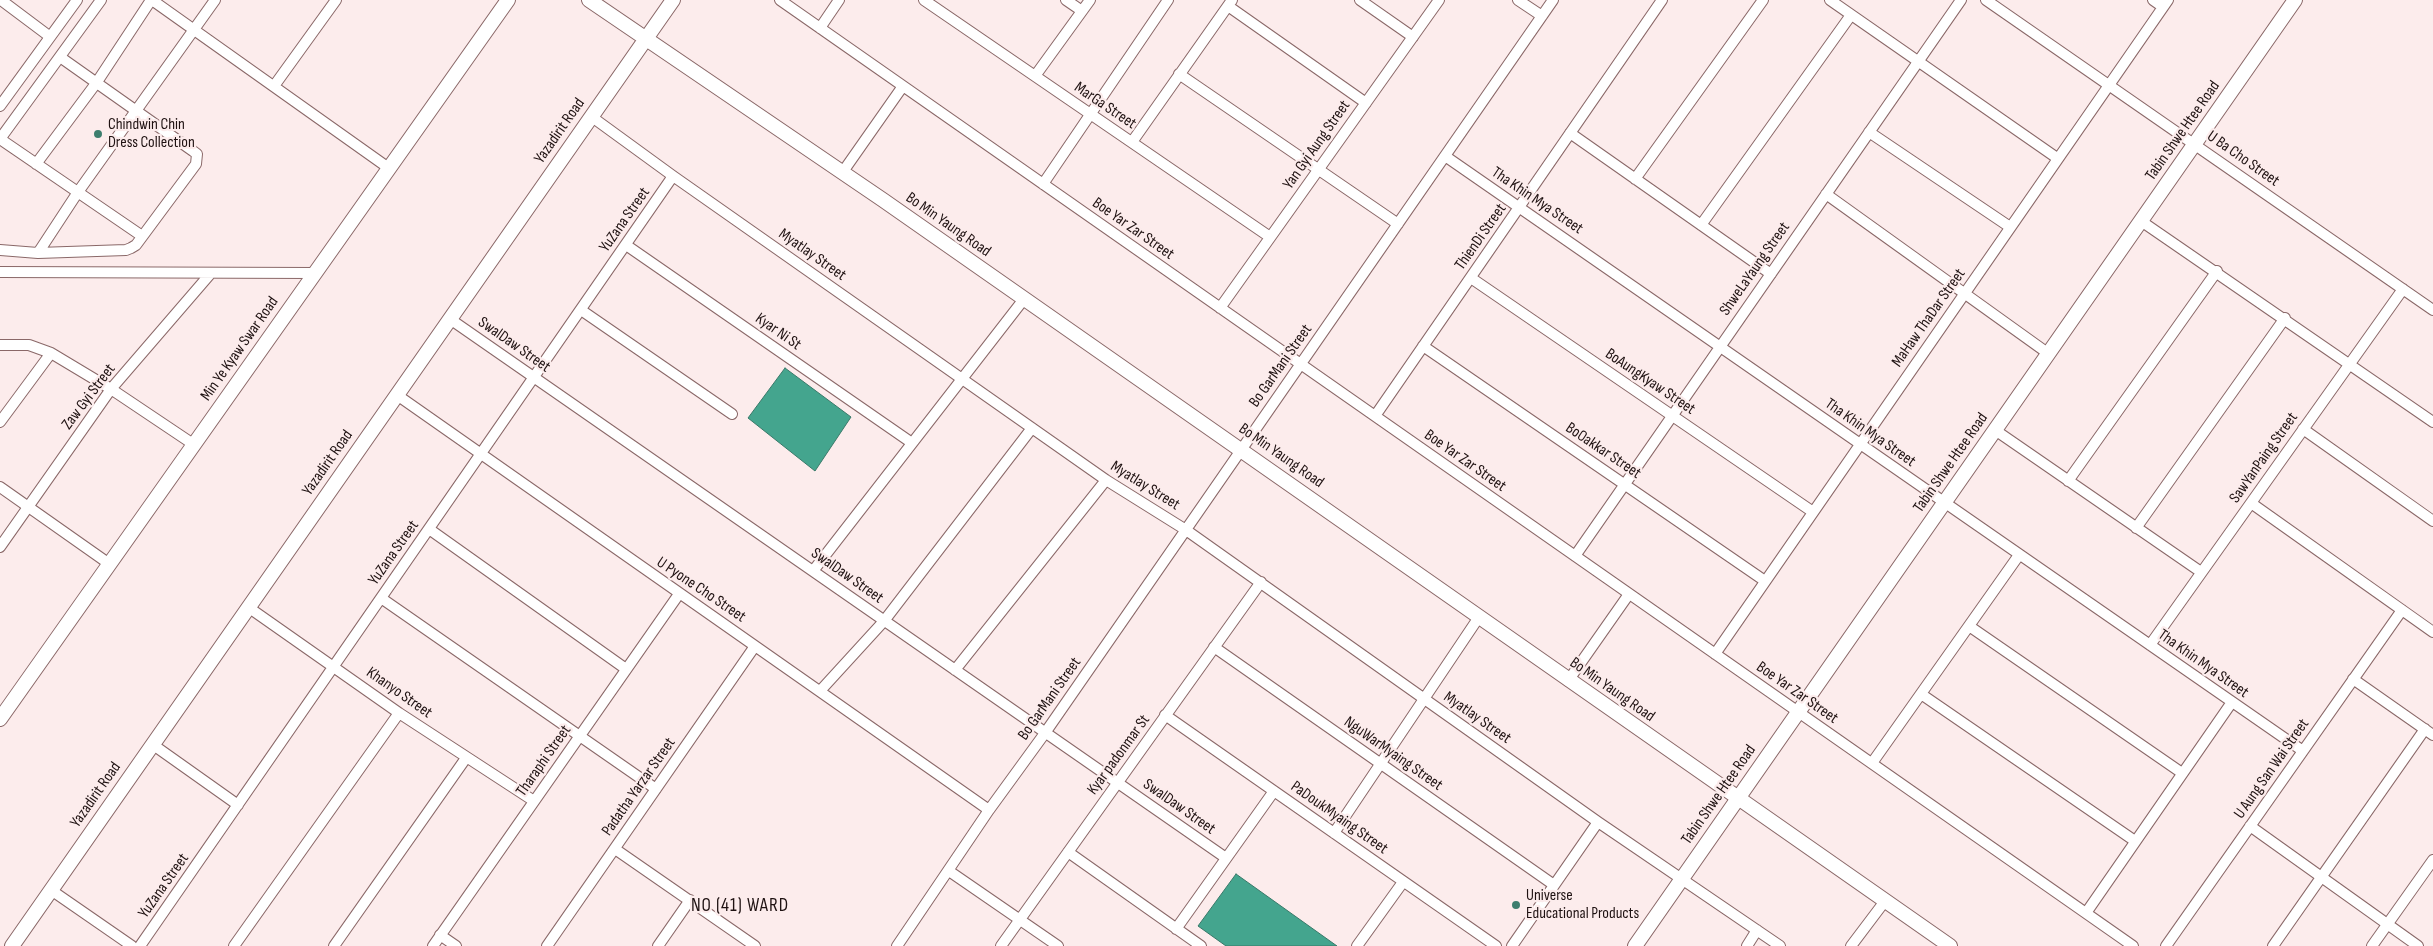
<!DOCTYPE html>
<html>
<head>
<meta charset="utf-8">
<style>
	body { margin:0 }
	canvas { display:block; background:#fcecec }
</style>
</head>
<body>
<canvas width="2433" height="946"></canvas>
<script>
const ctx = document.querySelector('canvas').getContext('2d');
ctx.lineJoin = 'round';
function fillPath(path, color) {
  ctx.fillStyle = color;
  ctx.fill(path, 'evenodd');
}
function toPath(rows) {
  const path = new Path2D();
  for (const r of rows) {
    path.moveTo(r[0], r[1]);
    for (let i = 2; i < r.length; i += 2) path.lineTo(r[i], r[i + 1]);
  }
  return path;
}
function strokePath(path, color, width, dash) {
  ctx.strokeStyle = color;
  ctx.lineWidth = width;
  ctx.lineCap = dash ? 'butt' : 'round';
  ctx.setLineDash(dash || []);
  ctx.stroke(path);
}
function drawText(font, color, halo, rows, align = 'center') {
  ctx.font = font + ' "Sofia Sans Condensed",sans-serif';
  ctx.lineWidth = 4.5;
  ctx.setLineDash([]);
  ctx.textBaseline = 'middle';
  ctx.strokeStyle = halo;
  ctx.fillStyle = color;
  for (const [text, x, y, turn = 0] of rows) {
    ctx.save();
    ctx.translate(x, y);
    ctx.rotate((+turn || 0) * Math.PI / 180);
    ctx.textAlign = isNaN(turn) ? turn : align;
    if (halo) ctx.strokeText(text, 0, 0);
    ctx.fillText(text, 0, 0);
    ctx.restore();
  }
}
const water = toPath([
	[785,368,851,417,815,471,748,418,785,368],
	[1236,874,1337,946,1226,946,1198,926,1236,874]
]);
fillPath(water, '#44a58e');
strokePath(water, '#397969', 1);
const minor = toPath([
	[1,0,49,36],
	[152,0,390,169],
	[780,0,2133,946],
	[924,0,1270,237],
	[1066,0,1082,11],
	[1360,0,1413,37],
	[1518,0,1542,16],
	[1830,0,2057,158],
	[1986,0,2433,310],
	[2153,0,2163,7],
	[1228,6,1366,103],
	[820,28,839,0],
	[1179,74,1398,224],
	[1035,76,1090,0],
	[274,86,336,0],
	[0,106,77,0],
	[592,117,673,176,1106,480,1186,530,1598,822,1780,946],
	[1869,132,2010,227],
	[1570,133,1771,274],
	[0,139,142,236],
	[0,139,101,0],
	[1132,142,1232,0],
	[1445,156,2303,751],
	[36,164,97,82,151,0],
	[842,173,903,86],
	[1635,179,1763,0],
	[1043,184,1168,0],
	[1826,194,2049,354],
	[2141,221,2433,422],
	[1701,225,1851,15],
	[626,245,912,443],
	[0,250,38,253,126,250,131,248,136,245,196,164,197,154,193,151,60,57],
	[38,253,78,192,215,0],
	[0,272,316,273],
	[1471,278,1813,512],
	[1220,308,1439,0],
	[581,310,732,414],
	[450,319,1226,858],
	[0,345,29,345,51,353,111,389,193,444],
	[1423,346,1765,581],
	[397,395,989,810],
	[1375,416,1662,0],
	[0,422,51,353],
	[2303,429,2433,521],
	[1995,430,2201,572],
	[2068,481,2217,271],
	[0,487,108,563],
	[2251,503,2433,632],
	[2136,528,2285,318],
	[429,529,626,669],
	[0,547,111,389,211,273],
	[1575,556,1961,0],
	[813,571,1024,299],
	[381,598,656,789],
	[248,607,399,713,534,801],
	[1969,626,2182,773],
	[2150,645,2403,289],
	[1214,647,1554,885],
	[1715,654,2168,0],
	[955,670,1106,480],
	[2353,679,2433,735],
	[1568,681,1629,594],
	[820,691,884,621,1032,428],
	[1921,694,2135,841],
	[1165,715,1496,946],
	[152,744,238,805],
	[1872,763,2019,555],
	[2250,826,2418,946],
	[1334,833,1479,617],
	[615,849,755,946],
	[1068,852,1201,946],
	[949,871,1058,946],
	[51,890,132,946],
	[2086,913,2232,702],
	[1176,929,1274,791],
	[440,935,456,946],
	[140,946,673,176],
	[234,946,399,713],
	[334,946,466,758],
	[433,946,679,594],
	[547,946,755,646],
	[658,946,690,900],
	[897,946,989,810,1045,733,1553,0],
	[1001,946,1261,582],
	[1357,946,1403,882],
	[1512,946,1598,822],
	[1747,946,1757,930],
	[1851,946,1885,901],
	[2166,946,2402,610],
	[2273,946,2425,729],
	[2372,946,2433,860]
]);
const tertiary = toPath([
	[589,0,883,200,1950,946],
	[0,719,508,0],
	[12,946,673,0],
	[1635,946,2295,0]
]);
strokePath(minor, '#8a6868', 12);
strokePath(tertiary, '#8a6868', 16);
strokePath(minor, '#fff', 10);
strokePath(tertiary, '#fff', 14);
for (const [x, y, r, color] of [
	[98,134,5,"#3d7e6e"],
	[1516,905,5,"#3d7e6e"]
]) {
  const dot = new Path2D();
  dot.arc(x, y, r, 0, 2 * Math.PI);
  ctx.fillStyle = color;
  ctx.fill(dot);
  strokePath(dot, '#fcecec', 2);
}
drawText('16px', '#1f1212', '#fcecec', [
	["MarGa Street",1105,106,34],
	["Yazadirit Road",560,131,-55],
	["Tabin Shwe Htee Road",2183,131,-55],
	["Yan Gyi Aung Street",1317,145,-55],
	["U Ba Cho Street",2243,159,35],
	["Tha Khin Mya Street",1537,201,34],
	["YuZana Street",625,220,-55],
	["Bo Min Yaung Road",948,225,35],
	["Boe Yar Zar Street",1133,229,35],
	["ThienDi Street",1481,237,-55],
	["Myatlay Street",812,255,35],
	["ShweLaYaung Street",1755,269,-55],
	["MaHaw ThaDar Street",1929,318,-55],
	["Kyar Ni St",778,332,35],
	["SwalDaw Street",514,345,35],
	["Min Ye Kyaw Swar Road",240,349,-55],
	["Bo GarMani Street",1281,366,-55],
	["BoAungKyaw Street",1650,382,34],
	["Zaw Gyi Street",89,397,-53],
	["Tha Khin Mya Street",1870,433,35],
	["BoOakkar Street",1603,451,34],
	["Bo Min Yaung Road",1281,456,35],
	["SawYanPaing Street",2264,458,-55],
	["Boe Yar Zar Street",1465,461,35],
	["Yazadirit Road",328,463,-55],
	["Tabin Shwe Htee Road",1951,463,-55],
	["Myatlay Street",1145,486,32],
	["YuZana Street",394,553,-55],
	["SwalDaw Street",847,576,35],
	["U Pyone Cho Street",701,590,34],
	["Tha Khin Mya Street",2203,664,35],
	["Bo Min Yaung Road",1612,690,35],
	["Khanyo Street",399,693,35],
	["Boe Yar Zar Street",1797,693,35],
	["Bo GarMani Street",1050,699,-55],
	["Myatlay Street",1477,718,35],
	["NguWarMyaing Street",1393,754,35],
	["Kyar padonmar St",1119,755,-54],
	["Tharaphi Street",544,761,-55],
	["U Aung San Wai Street",2272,769,-55],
	["Padatha Yarzar Street",639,787,-55],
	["Yazadirit Road",96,795,-55],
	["Tabin Shwe Htee Road",1719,795,-55],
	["SwalDaw Street",1179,807,35],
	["PaDoukMyaing Street",1339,818,35],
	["YuZana Street",164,886,-55]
]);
drawText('16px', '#1f1212', '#fcecec', [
	["Chindwin Chin",108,125],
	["Dress Collection",108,143],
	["Universe",1526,896],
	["Educational Products",1526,914]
], 'left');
ctx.letterSpacing = '1px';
drawText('19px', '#1f1212', '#fcecec', [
	["NO (41) WARD",740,906]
]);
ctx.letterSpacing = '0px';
</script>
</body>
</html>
